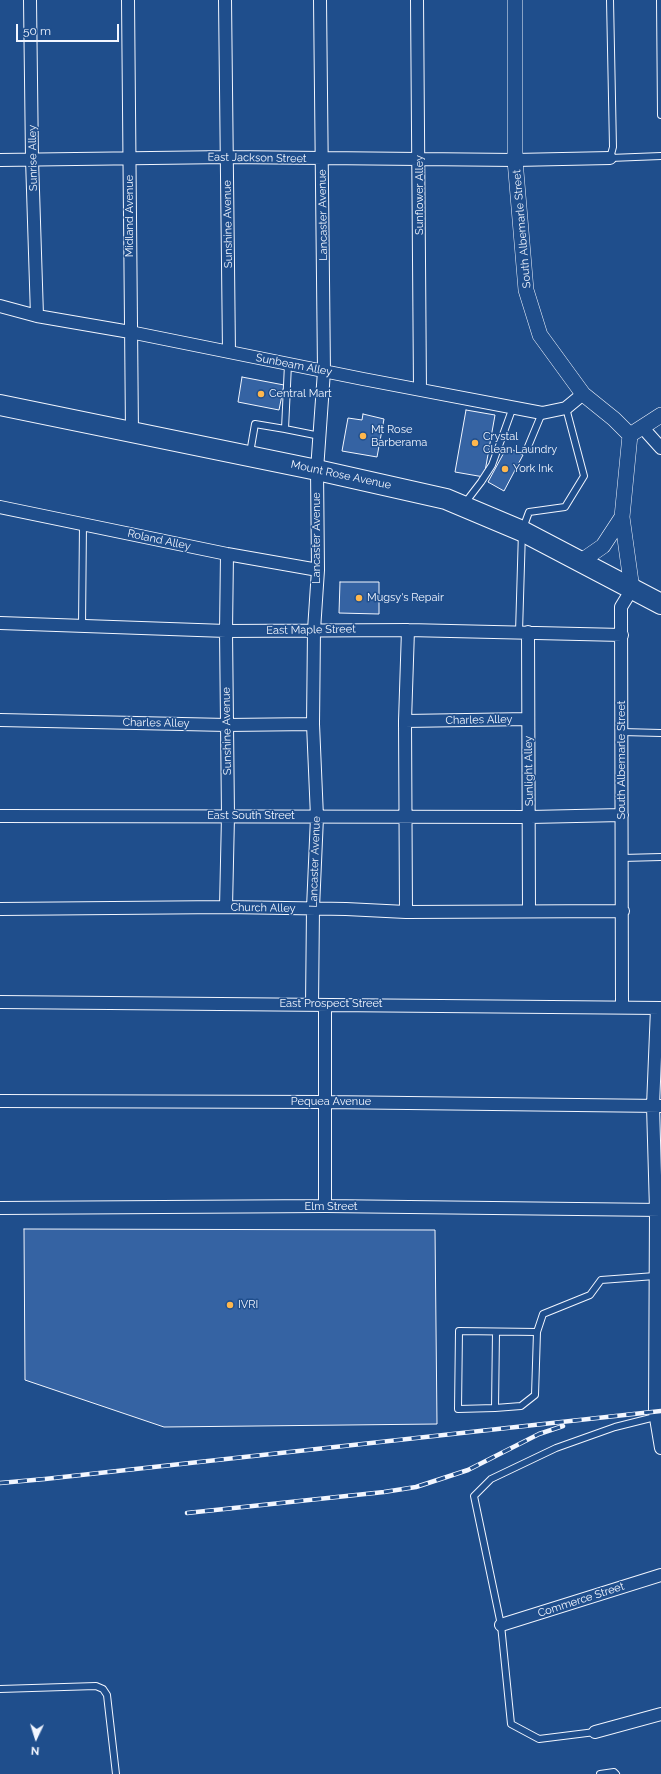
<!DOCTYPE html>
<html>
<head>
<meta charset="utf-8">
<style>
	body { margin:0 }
	#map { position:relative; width:661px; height:1774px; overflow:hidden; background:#1f4e8c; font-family:Raleway,sans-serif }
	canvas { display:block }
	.north { position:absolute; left:16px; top:1718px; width:40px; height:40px; -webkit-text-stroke:3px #1f4e8c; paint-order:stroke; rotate:184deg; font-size:11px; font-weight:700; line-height:16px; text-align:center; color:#f2f6ff }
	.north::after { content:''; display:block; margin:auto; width:14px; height:18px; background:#f2f6ff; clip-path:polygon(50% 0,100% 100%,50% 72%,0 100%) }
	.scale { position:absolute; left:16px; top:24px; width:103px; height:18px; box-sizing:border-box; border:2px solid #f2f6ff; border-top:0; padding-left:5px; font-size:12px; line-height:14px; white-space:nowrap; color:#f2f6ff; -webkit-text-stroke:3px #1f4e8c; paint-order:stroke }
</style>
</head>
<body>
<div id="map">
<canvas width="661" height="1774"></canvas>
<div class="north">N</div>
<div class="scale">50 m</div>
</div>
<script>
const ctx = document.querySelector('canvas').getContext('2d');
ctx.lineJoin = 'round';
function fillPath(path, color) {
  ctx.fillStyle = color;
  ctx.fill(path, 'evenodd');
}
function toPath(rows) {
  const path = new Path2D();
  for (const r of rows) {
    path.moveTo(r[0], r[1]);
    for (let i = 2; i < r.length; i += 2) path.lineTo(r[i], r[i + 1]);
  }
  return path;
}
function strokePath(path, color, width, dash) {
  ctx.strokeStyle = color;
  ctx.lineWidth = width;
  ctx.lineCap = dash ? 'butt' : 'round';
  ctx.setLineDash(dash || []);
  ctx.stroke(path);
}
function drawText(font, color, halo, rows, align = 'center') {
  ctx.font = font + ' Raleway,sans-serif';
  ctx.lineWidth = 3;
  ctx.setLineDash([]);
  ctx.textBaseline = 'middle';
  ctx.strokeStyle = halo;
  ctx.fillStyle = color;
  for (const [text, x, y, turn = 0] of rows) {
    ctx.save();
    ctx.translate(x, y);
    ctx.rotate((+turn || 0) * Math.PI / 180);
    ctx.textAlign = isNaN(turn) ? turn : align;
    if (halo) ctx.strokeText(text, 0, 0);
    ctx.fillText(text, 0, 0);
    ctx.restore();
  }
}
const building = toPath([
	[242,377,284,385,279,410,238,402,242,377],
	[466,410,495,415,484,477,455,472,466,410],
	[363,414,384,419,377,457,342,451,348,418,362,420,363,414],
	[507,447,523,455,504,491,488,482,507,447],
	[340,582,379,582,379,614,339,613,340,582],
	[24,1229,435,1230,437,1424,164,1427,25,1380,24,1229]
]);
fillPath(building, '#3563a3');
strokePath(building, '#f2f6ff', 1);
const service = toPath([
	[610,0,613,147,610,158,661,156],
	[660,0,661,115],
	[285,429,320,436],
	[527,449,542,413],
	[250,453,255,424,285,429,288,364],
	[465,503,481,482,492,465,513,407],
	[82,626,83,524],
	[519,632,522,531,529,512,565,507,584,476,566,408],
	[622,732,661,733],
	[622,858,661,857],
	[496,1332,495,1408,458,1409,459,1331,537,1332],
	[495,1408,521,1406,535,1395,537,1332,543,1314,590,1295,601,1280,655,1276],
	[0,1689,96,1686,103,1689,107,1695,116,1774],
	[595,1732,539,1739,511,1724,501,1625,474,1496,491,1479,556,1448,615,1427,655,1417],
	[600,1774,614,1772,616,1774]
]);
const minor = toPath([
	[30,0,32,159,37,316],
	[128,0,132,432],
	[225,0,229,352],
	[417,0,420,389],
	[0,160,227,157,515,160,610,158],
	[0,306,37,316,130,332,363,379,542,413,566,408,583,394],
	[643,428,661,448],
	[0,507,227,554,318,570],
	[0,623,226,631,408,630,622,635],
	[528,632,529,911],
	[0,720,227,725,313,724],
	[405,721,528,719],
	[0,816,530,817,622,815],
	[226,907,228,816,226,631,227,554],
	[0,909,226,907,346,909,406,912,623,911],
	[406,912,405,721,408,630],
	[0,1002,661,1008],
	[312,1005,313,908,317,817,313,724,314,630,318,570,317,470,324,371,320,0],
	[325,1005,325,1206],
	[622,1007,621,607,632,589],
	[657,1008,653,1106,656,1210,655,1412,661,1448],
	[0,1101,324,1102,661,1106],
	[0,1208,325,1206,661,1210],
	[501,1625,661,1575],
	[595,1732,661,1714]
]);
const tertiary = toPath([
	[515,0,515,160,526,290,540,335,583,394,614,419,630,435,622,517],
	[630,435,661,415],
	[580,562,603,546,622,517,632,589]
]);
const primary = toPath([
	[0,405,317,470,446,499,522,531,661,604]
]);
strokePath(service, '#f2f6ff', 8);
strokePath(minor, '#f2f6ff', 14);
strokePath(tertiary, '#f2f6ff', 16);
strokePath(primary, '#f2f6ff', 22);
strokePath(service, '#1f4e8c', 6);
strokePath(minor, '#1f4e8c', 12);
strokePath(tertiary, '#1f4e8c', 15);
strokePath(primary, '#1f4e8c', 20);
const rail = toPath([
	[0,1483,45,1479,661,1411],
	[187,1513,384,1492,416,1487,468,1470,539,1434,563,1426]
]);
strokePath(rail, '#f2f6ff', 4.5);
strokePath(rail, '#1f4e8c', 3, [9]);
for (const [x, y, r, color] of [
	[261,394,4,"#ffb74d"],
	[363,436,4,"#ffb74d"],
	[475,443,4,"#ffb74d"],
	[505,469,4,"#ffb74d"],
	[359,598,4,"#ffb74d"],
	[230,1305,4,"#ffb74d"]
]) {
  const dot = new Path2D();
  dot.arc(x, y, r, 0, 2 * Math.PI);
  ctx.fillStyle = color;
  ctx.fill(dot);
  strokePath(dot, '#1f4e8c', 1.5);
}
drawText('11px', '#f2f6ff', '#1f4e8c', [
	["Sunrise Alley",33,158,-91],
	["East Jackson Street",257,158,1],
	["Sunflower Alley",420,195,-90],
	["Lancaster Avenue",323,215,-91],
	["Midland Avenue",130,216,-90],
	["Sunshine Avenue",228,224,-91],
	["South Albemarle Street",522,229,-95],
	["Sunbeam Alley",294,365,11],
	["Mount Rose Avenue",341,475,12],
	["Lancaster Avenue",317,538,-90],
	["Roland Alley",159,540,12],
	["East Maple Street",311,630,-1],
	["Charles Alley",479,720,-1],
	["Charles Alley",156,723,1],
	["Sunshine Avenue",227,731,-91],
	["South Albemarle Street",622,760,-90],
	["Sunlight Alley",529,771,-91],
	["East South Street",251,816],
	["Lancaster Avenue",315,862,-88],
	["Church Alley",263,908,1],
	["East Prospect Street",331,1004],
	["Pequea Avenue",331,1102],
	["Elm Street",331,1207],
	["Commerce Street",581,1600,-18]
]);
drawText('11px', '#f2f6ff', '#1f4e8c', [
	["Central Mart",269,394],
	["Mt Rose",371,430],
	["Barberama",371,443],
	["Crystal",483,437],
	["Clean Laundry",483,450],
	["York Ink",513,469],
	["Mugsy's Repair",367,598],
	["IVRI",238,1305]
], 'left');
</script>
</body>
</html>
